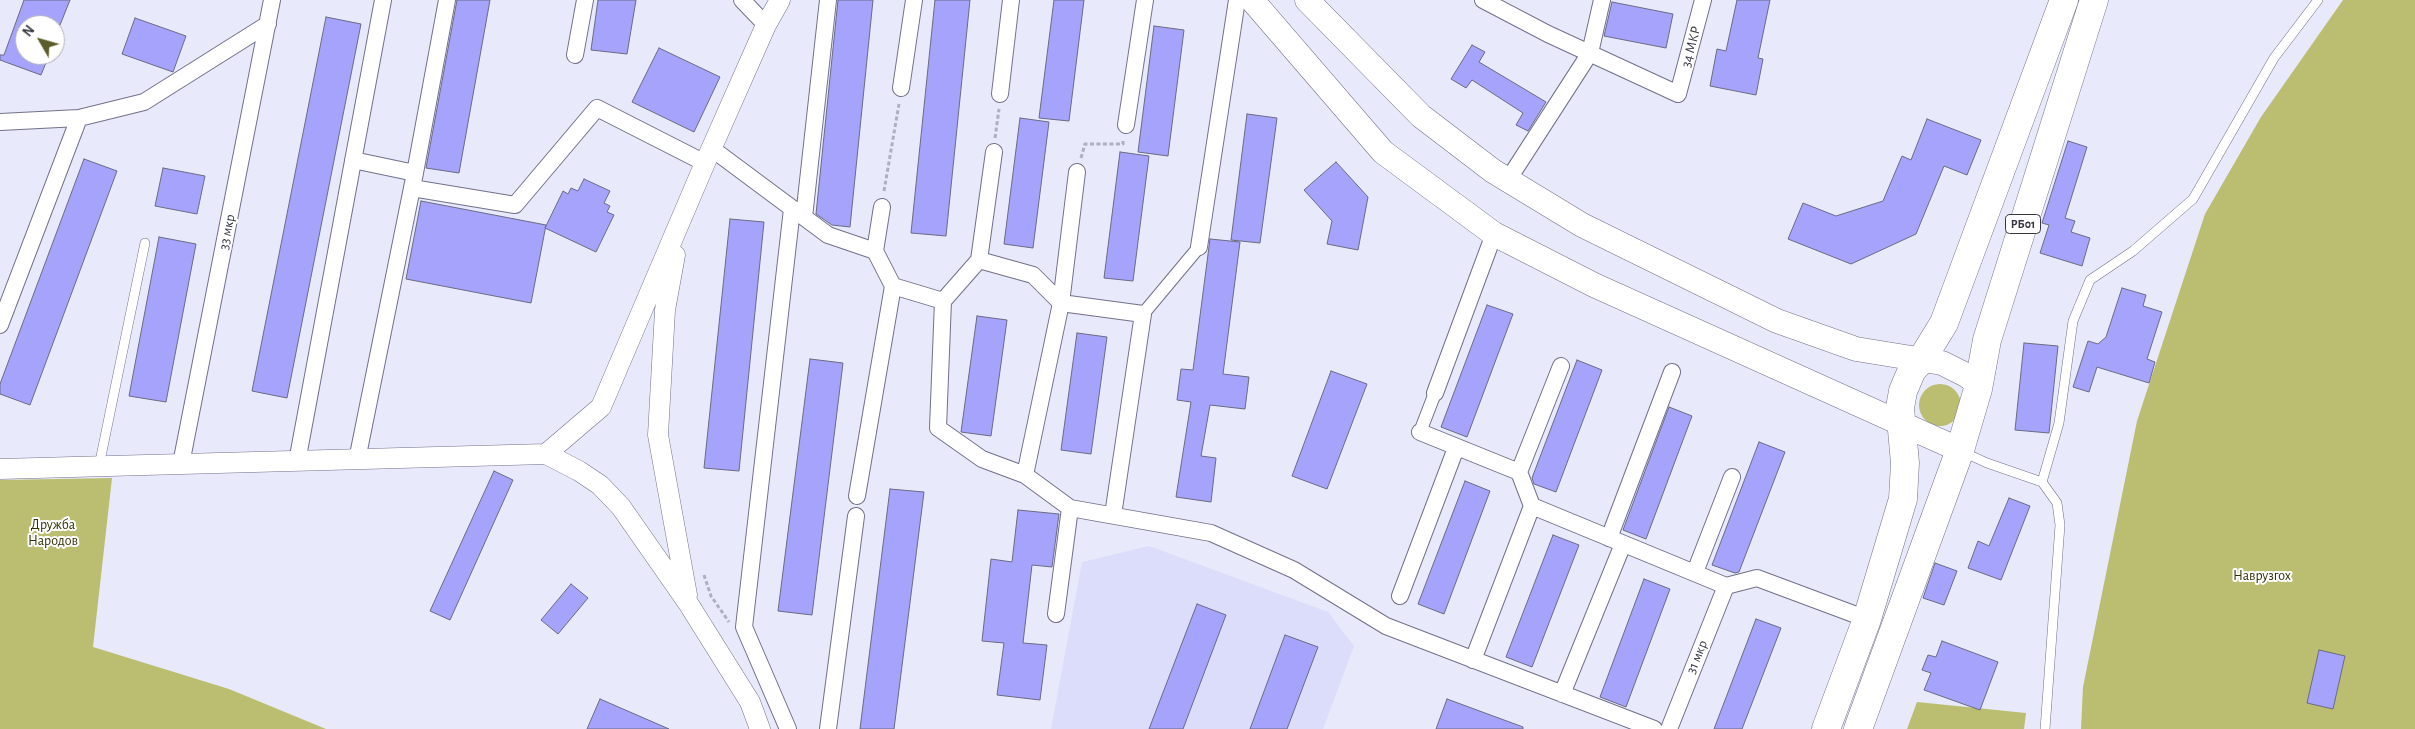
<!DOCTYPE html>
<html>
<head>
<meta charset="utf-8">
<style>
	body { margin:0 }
	#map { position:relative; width:2415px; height:729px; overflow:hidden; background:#e8e9fa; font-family:"Alegreya Sans",sans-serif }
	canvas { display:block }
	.north { position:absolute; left:15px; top:15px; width:50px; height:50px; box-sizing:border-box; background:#fff; border:1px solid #afafb4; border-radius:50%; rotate:308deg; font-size:14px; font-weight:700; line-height:20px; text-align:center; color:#373743 }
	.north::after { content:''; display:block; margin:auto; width:18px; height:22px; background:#5c5d2a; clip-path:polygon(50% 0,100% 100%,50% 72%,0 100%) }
</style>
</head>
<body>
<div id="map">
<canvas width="2415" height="729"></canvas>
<div class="north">N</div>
</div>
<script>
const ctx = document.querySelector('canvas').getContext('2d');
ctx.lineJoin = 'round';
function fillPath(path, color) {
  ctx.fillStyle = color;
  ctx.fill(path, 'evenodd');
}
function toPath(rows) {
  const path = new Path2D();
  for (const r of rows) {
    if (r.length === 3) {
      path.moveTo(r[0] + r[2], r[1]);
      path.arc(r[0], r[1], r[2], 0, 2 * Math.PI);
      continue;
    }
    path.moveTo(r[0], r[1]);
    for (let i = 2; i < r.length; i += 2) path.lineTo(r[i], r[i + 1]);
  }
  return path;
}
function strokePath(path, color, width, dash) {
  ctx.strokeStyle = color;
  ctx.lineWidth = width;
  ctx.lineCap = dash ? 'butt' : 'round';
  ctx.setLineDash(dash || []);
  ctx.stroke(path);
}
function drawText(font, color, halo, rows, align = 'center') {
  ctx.font = font + ' "Alegreya Sans",sans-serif';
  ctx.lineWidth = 4;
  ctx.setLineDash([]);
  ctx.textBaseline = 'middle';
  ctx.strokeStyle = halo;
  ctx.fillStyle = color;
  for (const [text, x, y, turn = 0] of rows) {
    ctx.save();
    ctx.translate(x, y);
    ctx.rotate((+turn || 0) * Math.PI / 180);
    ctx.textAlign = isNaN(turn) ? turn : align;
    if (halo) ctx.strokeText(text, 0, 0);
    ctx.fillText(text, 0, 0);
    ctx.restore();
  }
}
fillPath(toPath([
	[1149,546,1328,612,1354,646,1323,729,1051,729,1082,562]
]), '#dcddfa');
fillPath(toPath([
	[2343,0,2415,0,2415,729,2081,729,2083,687,2137,421,2205,214,2261,117],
	[1940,405,21],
	[112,478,93,647,229,689,326,729,0,729,0,480],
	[1917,702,2026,713,2024,729,1907,729]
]), '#bbbe71');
const building = toPath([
	[24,0,70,0,60,25,25,25,25,55,49,55,41,75,0,60,0,55,4,55,24,0],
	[457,0,490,0,459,173,426,168,457,0],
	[598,0,636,0,627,54,591,50,598,0],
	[838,0,873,0,850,227,832,225,816,214,838,0],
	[935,0,970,0,946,236,911,233,935,0],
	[1054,0,1084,0,1069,121,1039,118,1054,0],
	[1737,0,1770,0,1758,58,1763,59,1756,95,1710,86,1717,49,1726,51,1737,0],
	[1612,2,1673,14,1666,48,1604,36,1612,2],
	[326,17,361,24,287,398,252,391,326,17],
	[135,18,186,36,173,72,122,54,135,18],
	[1154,26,1184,30,1168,156,1138,152,1154,26],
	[1472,45,1485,52,1479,62,1546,102,1528,131,1516,125,1523,113,1472,80,1466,88,1451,79,1472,45],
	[659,48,720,77,694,132,632,102,659,48],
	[1247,114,1277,118,1260,243,1231,240,1247,114],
	[1020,118,1049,122,1033,248,1004,244,1020,118],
	[1927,119,1981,140,1967,175,1944,166,1916,234,1851,264,1788,239,1803,203,1836,216,1883,201,1902,156,1911,160,1927,119],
	[2068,141,2087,147,2065,218,2075,221,2071,232,2090,238,2082,266,2040,253,2049,225,2042,223,2068,141],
	[1120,152,1149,156,1133,281,1104,278,1120,152],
	[84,159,117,171,30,405,0,394,0,384,84,159],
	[1336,162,1368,197,1358,250,1327,244,1332,221,1304,190,1336,162],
	[163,168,205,176,197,214,155,206,163,168],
	[584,179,610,191,604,203,610,206,607,212,614,215,596,252,545,228,563,191,568,194,571,188,578,191,584,179],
	[421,201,546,225,531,303,406,279,421,201],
	[730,219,764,222,739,471,704,468,730,219],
	[159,237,196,244,166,402,129,396,159,237],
	[1210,239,1240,242,1223,374,1249,377,1245,409,1210,405,1201,456,1216,458,1211,502,1176,497,1191,402,1177,400,1181,369,1193,370,1210,239],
	[2122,288,2146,295,2143,306,2162,312,2147,359,2155,362,2149,383,2097,367,2089,392,2073,387,2088,341,2098,344,2106,337,2122,288],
	[1487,305,1513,314,1467,437,1441,427,1487,305],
	[977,316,1007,320,991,436,961,432,977,316],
	[1077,333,1107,337,1091,454,1061,450,1077,333],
	[2024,343,2058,346,2049,433,2015,430,2024,343],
	[810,359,843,363,812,615,778,611,810,359],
	[1577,360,1602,370,1556,492,1534,484,1532,478,1577,360],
	[1331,371,1367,384,1327,489,1292,476,1331,371],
	[1669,407,1692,416,1646,539,1623,530,1669,407],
	[1759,442,1785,452,1739,572,1735,573,1712,565,1759,442],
	[494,471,513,480,450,620,430,611,494,471],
	[1465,481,1490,491,1444,614,1418,604,1465,481],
	[890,489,924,492,894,729,860,729,890,489],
	[2009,498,2030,506,2001,580,1968,568,1978,541,1989,546,2009,498],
	[1018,510,1059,514,1052,567,1032,565,1023,643,1047,645,1040,700,997,695,1004,643,982,641,991,559,1012,562,1018,510],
	[1553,535,1579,545,1532,667,1506,657,1553,535],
	[1935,563,1957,571,1944,605,1923,598,1935,563],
	[1644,579,1670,589,1626,707,1600,697,1644,579],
	[571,584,588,598,558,634,541,620,571,584],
	[1197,604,1226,615,1183,729,1149,729,1197,604],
	[1756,619,1781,628,1742,729,1714,729,1756,619],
	[1285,635,1318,647,1287,729,1250,729,1285,635],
	[1942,641,1998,662,1980,710,1924,690,1931,673,1922,670,1928,655,1936,657,1942,641],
	[2319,650,2345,656,2333,709,2307,703,2319,650],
	[600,699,669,729,587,729,600,699],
	[1447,699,1523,727,1523,729,1436,729,1447,699]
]);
fillPath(building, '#a6a3fc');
strokePath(building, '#6a6a84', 1);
const service = toPath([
	[1963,452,1987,463,2042,482,2057,503,2060,525,2045,729],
	[99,466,145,243],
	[2042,482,2059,423,2073,321,2090,280,2133,251,2193,199,2274,58,2318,0]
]);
const pedestrian = toPath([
	[1143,314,1199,247],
	[1420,432,1435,393]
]);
const minor = toPath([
	[742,0,766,25],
	[1483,0,1548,34,1678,94,1703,0],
	[575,55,585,0],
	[901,88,914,0],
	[1000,94,1011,0],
	[0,122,79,118,144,102,268,24],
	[1126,125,1145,0],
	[711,148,828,235,875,251,893,286,943,301,938,428,982,459,1025,475,1070,508,1211,533,1294,570,1386,626,1654,729],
	[353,160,415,173],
	[1508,180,1590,53,1602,0],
	[412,188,515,205,597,108,705,163],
	[804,217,828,0],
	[1199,247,1237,0],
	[875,251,882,207],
	[979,260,1033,275,1061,303,1143,314,1113,515],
	[943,301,979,260,994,152],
	[0,325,79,118],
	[1435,393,1494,234],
	[1420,432,1519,472,1532,506,1726,586,1757,578,1867,619],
	[357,460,415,173,447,0],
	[297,462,383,0],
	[181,464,272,0],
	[1519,472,1561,366],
	[1025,475,1061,303,1077,172],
	[857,496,893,286],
	[1609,538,1672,372],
	[1695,572,1732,477],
	[1400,596,1456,448],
	[1056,614,1070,508],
	[1473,660,1532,506],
	[1562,694,1623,544],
	[788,729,744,627,792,209],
	[828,729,856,516],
	[1669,729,1726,586]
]);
const tertiary = toPath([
	[675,255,665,310,658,435,687,595],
	[546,454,601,407,705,163,766,25,780,0],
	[0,469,546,454,579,471,600,485,621,507,688,603,750,702,760,729]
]);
const secondary = toPath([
	[1252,0,1383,152,1494,234,1594,285,1960,450],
	[1307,0,1421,116,1493,171,1582,225,1777,321,1856,349,1942,363,1966,375,1978,384]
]);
const trunk = toPath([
	[1826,729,1867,619,1903,499,1905,463,1900,408,1903,391,1912,370,1922,359,1944,323,2064,0],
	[1858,729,1960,450,1978,389,1987,340,2094,0]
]);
strokePath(service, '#71718b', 10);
strokePath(pedestrian, '#71718b', 14);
strokePath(minor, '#71718b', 18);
strokePath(tertiary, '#71718b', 21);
strokePath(secondary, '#71718b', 25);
strokePath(trunk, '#71718b', 29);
strokePath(toPath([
	[995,138,999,109],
	[1081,158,1085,144,1123,144,1123,141],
	[884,191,899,104],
	[704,575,711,596,729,622]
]), '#afb0bf', 3, [4, 2.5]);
strokePath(service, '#fff', 9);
strokePath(pedestrian, '#fff', 12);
strokePath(minor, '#fff', 16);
strokePath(tertiary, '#fff', 20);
strokePath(secondary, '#fff', 24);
strokePath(trunk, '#fff', 28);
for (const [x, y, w] of [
	[2023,224,35]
]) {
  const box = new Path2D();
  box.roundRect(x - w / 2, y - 9.5, w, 19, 4);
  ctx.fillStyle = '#fff';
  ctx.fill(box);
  strokePath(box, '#373743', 1);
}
drawText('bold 12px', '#373743', null, [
	["РБ01",2023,224]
]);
drawText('14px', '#373743', '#fff', [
	["34 МКР",1691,47,-75],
	["33 мкр",227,232,-79],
	["31 мкр",1697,657,-68]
]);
drawText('14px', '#313104', '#fff', [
	["Дружба",53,525],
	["Народов",53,541],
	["Наврузгох",2262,576]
]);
</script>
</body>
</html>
